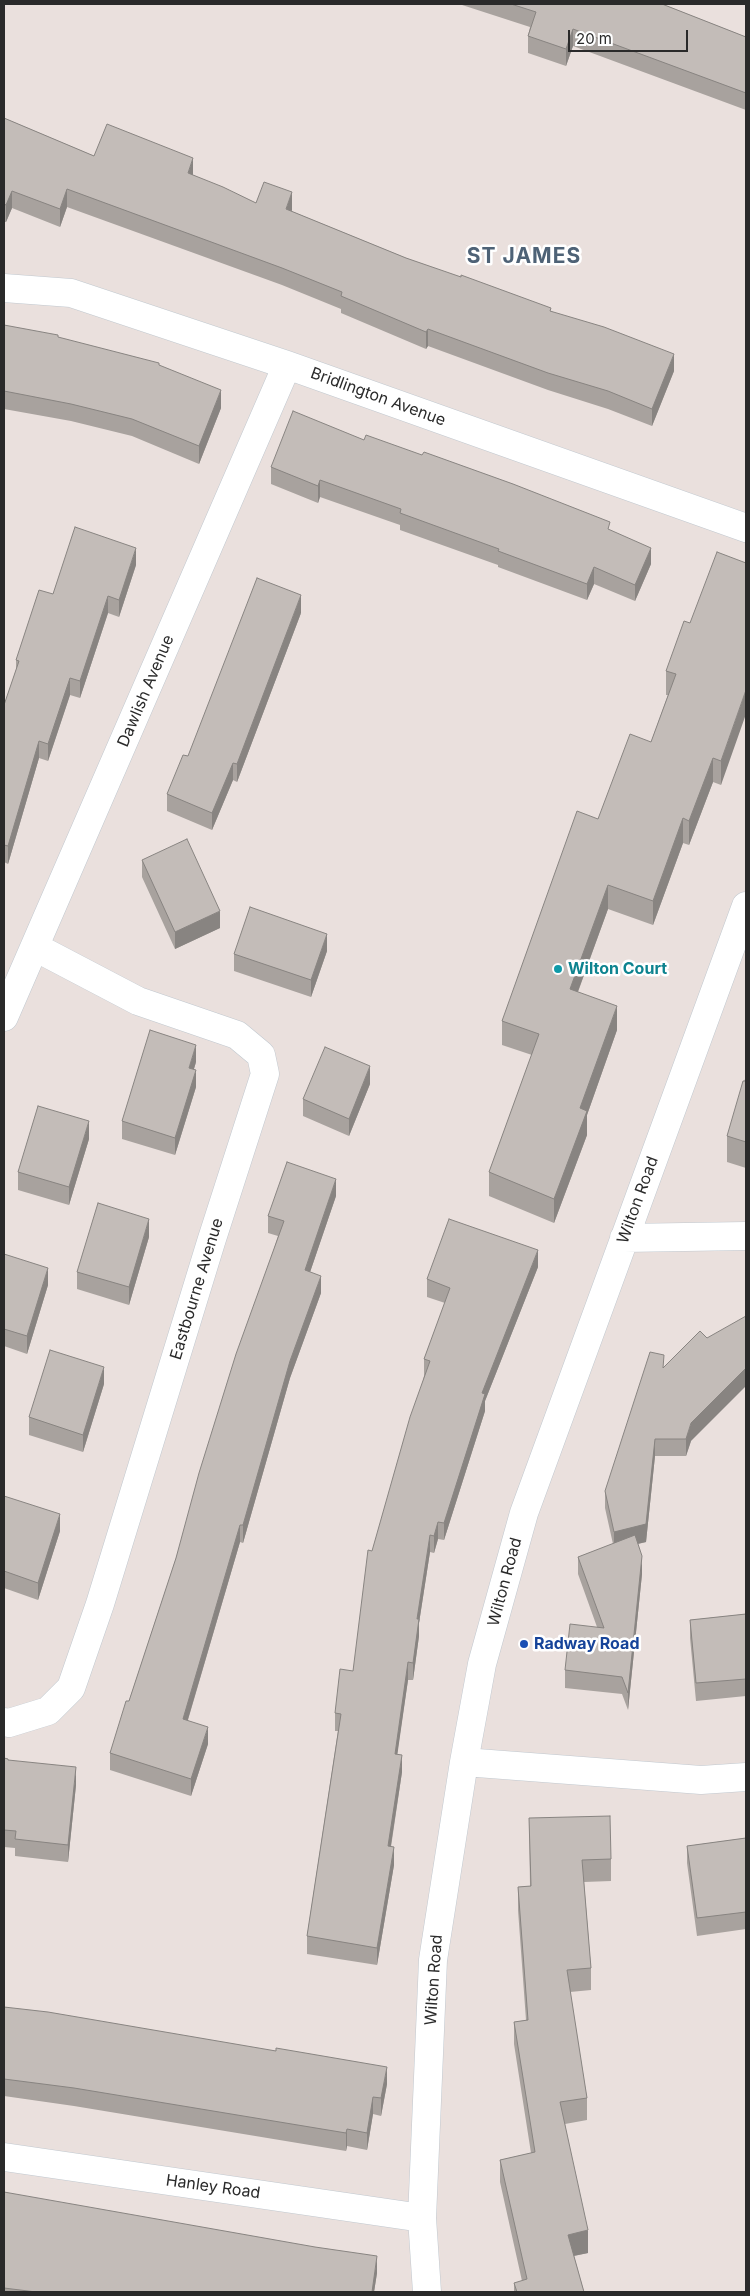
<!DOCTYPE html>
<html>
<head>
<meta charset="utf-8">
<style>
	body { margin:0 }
	#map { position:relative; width:750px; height:2296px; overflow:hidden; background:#eae0dd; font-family:Inter,sans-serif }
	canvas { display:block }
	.frame { position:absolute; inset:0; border:5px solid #2a2a2a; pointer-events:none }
	.scale { position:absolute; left:568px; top:30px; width:120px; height:22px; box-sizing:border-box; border:2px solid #2a2a2a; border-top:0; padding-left:6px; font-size:15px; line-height:18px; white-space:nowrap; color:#2a2a2a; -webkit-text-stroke:4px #fff; paint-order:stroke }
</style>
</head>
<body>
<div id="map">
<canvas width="750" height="2296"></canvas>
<div class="frame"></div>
<div class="scale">20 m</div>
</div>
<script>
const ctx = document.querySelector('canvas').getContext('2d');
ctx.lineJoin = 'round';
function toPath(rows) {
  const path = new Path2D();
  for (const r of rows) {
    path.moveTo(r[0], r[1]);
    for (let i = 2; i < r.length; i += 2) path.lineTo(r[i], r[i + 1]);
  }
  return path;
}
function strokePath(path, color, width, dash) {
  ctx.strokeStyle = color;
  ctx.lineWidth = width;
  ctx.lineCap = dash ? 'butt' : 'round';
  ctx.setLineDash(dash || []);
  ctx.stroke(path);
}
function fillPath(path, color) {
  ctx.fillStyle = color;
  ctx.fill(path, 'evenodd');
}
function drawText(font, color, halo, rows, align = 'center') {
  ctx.font = font + ' Inter,sans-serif';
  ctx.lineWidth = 5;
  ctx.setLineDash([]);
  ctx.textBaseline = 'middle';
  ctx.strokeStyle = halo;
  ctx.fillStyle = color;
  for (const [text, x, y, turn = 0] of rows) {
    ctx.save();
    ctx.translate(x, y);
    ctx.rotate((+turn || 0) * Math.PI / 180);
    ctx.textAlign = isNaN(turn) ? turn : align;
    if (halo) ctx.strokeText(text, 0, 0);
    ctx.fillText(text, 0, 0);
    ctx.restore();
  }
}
const street = toPath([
	[4,288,71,293,287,365,746,528],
	[4,1017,287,365],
	[624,1238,746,1236],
	[4,1722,9,1723,48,1711,71,1688,100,1604,211,1242,265,1074,261,1055,237,1035,138,1001,35,947],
	[464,1762,701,1780,746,1777],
	[4,2157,422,2218],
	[427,2292,422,2218,433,1960,464,1762,482,1664,524,1513,746,906]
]);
strokePath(street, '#c1c8cf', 29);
strokePath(street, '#fff', 28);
fillPath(toPath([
	[459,4,662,4,746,37,746,110,573,46,566,66,528,53,528,36,530,27],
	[4,118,94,156,193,175,256,203,292,210,291,211,406,258,551,311,674,371,652,426,608,409,548,390,428,346,426,349,341,313,341,309,282,285,67,207,60,227,12,208,6,222,4,222],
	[4,325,58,338,159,365,221,408,199,464,132,436,71,421,4,409],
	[364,440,610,530,651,564,635,601,594,584,587,600,498,567,498,565,400,530,400,525,320,497,318,503,271,484,271,467],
	[746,563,721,785,713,782,689,845,683,843,653,925,608,909,578,992,617,1030,587,1115,587,1135,554,1223,489,1196,489,1172,532,1055,502,1045,502,1021,598,819,651,742,668,695,666,695,666,671,690,623],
	[136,565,119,617,108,613,80,698,70,695,48,761,39,758,8,864,4,862,4,705,16,670,16,660,53,594],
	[301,613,237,782,233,780,212,830,167,811,167,794,188,756],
	[142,860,220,928,175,949,142,877],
	[327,951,311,997,234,971,234,954],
	[196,1062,194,1069,196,1087,175,1155,122,1139,122,1121],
	[746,1077,746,1168,727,1162,727,1136],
	[370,1084,349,1136,303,1116,303,1099],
	[89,1139,69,1205,18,1190,18,1172],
	[336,1196,310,1272,321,1293,290,1378,243,1543,240,1542,188,1720,208,1744,191,1796,110,1770,110,1753,129,1701,176,1558,278,1236,268,1233,268,1216],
	[149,1237,129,1305,77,1289,77,1272],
	[4,1254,48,1285,27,1354,4,1346],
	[538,1267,485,1401,485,1411,444,1540,438,1539,434,1553,430,1552,419,1623,419,1636,413,1680,408,1680,397,1754,402,1772,391,1847,394,1865,377,1965,307,1954,307,1936,338,1731,335,1731,335,1713,353,1671,424,1376,424,1359,445,1303,427,1297,427,1279],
	[664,1367,691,1441,686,1456,655,1456,646,1542,638,1544,642,1574,628,1710,622,1694,565,1688,565,1670,597,1627,578,1574,578,1557,613,1544,605,1508,605,1491],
	[104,1384,83,1452,29,1435,29,1417],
	[4,1497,60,1531,38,1600,4,1588],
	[746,1614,746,1696,696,1701,690,1638,690,1620],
	[4,1758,8,1760,76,1785,68,1862,15,1856,15,1848,4,1847],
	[529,1818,611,1859,611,1881,584,1882,591,1968,591,1990,570,1992,587,2098,587,2120,565,2124,588,2253,574,2256,584,2292,514,2292,514,2283,522,2281,500,2182,500,2160,531,2153,514,2044,514,2022,526,2020,518,1910,518,1887,530,1886],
	[746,1838,746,1929,697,1936,687,1863,687,1846],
	[4,2007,387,2084,381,2116,373,2114,367,2150,347,2146,346,2151,74,2106,4,2096],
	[4,2192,377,2273,374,2292,4,2292]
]), '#a8a29e');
fillPath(toPath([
	[573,29,573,46,566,66,566,49],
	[193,158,193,176,188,173],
	[67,189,67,207,60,227,60,209],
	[12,191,12,208,6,222,6,205],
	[292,192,292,210,286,226,286,209],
	[428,329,428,346,426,349,426,332],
	[674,354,674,371,652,426,652,409],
	[221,390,221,408,199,464,199,446],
	[320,480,320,497,318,503,318,486],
	[136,548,136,565,119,617,119,600],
	[651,548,651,564,635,601,635,585],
	[594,567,594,584,587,600,587,584],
	[301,595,301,613,237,782,237,764],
	[108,596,108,613,80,698,80,681],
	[70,678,70,695,48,761,48,744],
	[746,690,746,714,721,785,721,761],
	[39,741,39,758,8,864,8,846],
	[713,758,713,782,689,845,689,821],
	[233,763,233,780,212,830,212,813],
	[683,818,683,843,653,925,653,901],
	[608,885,608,909,570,1013,570,989],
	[220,911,220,928,175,949,175,932],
	[327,934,327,951,311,997,311,980],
	[617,1006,617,1030,587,1115,587,1135,554,1223,554,1199,580,1108],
	[196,1045,196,1062,189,1085,189,1068],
	[370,1066,370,1084,349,1136,349,1119],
	[196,1070,196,1087,175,1155,175,1138],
	[89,1121,89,1139,69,1205,69,1187],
	[336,1179,336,1196,305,1287,305,1270],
	[149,1219,149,1237,129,1305,129,1287],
	[538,1250,538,1267,485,1401,485,1411,444,1540,444,1523,482,1393],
	[48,1268,48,1285,27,1354,27,1336],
	[321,1276,321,1293,290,1378,243,1543,243,1525,290,1361],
	[104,1367,104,1384,83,1452,83,1435],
	[746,1368,746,1386,691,1441,686,1456,686,1439,691,1423],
	[655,1439,655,1456,646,1542,614,1549,614,1532],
	[60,1514,60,1531,38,1600,38,1583],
	[438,1522,438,1539,434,1553,434,1536],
	[240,1525,240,1542,183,1736,183,1719],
	[430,1535,430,1552,419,1623,419,1636,413,1680,413,1663,417,1619],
	[642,1556,642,1574,628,1710,628,1693],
	[408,1662,408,1680,395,1771,395,1754],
	[208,1727,208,1744,191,1796,191,1779],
	[402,1755,402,1772,388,1864,388,1846],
	[76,1767,76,1785,68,1862,68,1845],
	[394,1847,394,1865,377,1965,377,1948],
	[387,2067,387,2084,381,2116,381,2098],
	[373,2097,373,2114,367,2150,367,2133],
	[347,2129,347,2146,346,2151,346,2133],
	[588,2230,588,2253,568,2257,568,2235],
	[377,2256,377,2273,374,2292,372,2292]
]), '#888481');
const building = toPath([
	[511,4,662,4,746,37,746,93,573,29,566,49,528,36,536,12,511,4],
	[4,118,94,156,107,124,193,158,188,173,223,187,256,203,264,182,292,192,286,209,406,258,461,277,461,275,551,308,550,311,604,327,674,354,652,409,608,391,548,373,428,329,426,332,341,296,342,292,282,268,67,189,60,209,12,191,6,205,4,204,4,118],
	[4,325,58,335,58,337,159,363,159,365,221,390,199,446,132,419,71,404,4,391,4,325],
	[293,411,364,440,366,435,422,455,424,452,513,484,610,522,608,529,651,548,635,585,594,567,587,584,498,551,499,549,400,513,401,509,320,480,318,486,271,467,293,411],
	[75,527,136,548,119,600,108,596,80,681,70,678,48,744,39,741,8,846,4,845,4,705,19,661,16,660,39,590,53,594,75,527],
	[717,552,746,563,746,690,721,761,713,758,689,821,683,818,653,901,608,885,570,989,617,1006,580,1108,587,1111,554,1199,489,1172,539,1034,502,1021,577,811,598,819,630,734,651,742,676,674,666,671,684,621,690,623,717,552],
	[257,578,301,595,237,764,233,763,212,813,167,794,183,755,188,756,257,578],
	[187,839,220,911,175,932,142,860,187,839],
	[250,907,327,934,311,980,234,954,250,907],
	[150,1030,196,1045,189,1068,196,1070,175,1138,122,1121,150,1030],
	[325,1047,370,1066,349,1119,303,1099,325,1047],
	[746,1077,746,1142,727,1136,743,1081,745,1081,746,1077],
	[38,1106,89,1121,69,1187,18,1172,38,1106],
	[287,1162,336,1179,305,1270,321,1276,290,1361,243,1525,240,1525,183,1719,208,1727,191,1779,110,1753,126,1701,129,1701,176,1558,199,1473,236,1354,284,1221,268,1216,287,1162],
	[98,1203,149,1219,129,1287,77,1272,98,1203],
	[449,1219,538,1250,482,1393,485,1394,444,1523,438,1522,434,1536,430,1535,417,1619,419,1619,413,1663,408,1662,395,1754,402,1755,388,1846,394,1847,377,1948,307,1936,341,1714,335,1713,340,1669,353,1671,368,1550,372,1551,410,1417,430,1361,424,1359,450,1288,427,1279,449,1219],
	[4,1254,48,1268,27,1336,4,1329,4,1254],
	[746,1316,746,1368,691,1423,686,1439,655,1439,646,1524,614,1532,605,1491,650,1352,664,1355,663,1368,700,1331,707,1338,746,1316],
	[50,1350,104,1367,83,1435,29,1417,50,1350],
	[4,1496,60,1514,38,1583,4,1571,4,1496],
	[635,1535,642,1556,628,1693,622,1677,565,1670,570,1624,604,1628,578,1557,635,1535],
	[746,1614,746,1679,696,1683,690,1620,746,1614],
	[4,1758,8,1759,8,1760,76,1767,68,1845,15,1839,16,1831,4,1830,4,1758],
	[610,1816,611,1859,582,1860,591,1968,567,1970,587,2098,560,2102,588,2230,568,2235,584,2292,517,2292,514,2283,527,2279,500,2160,535,2152,514,2022,528,2020,518,1887,531,1886,529,1818,610,1816],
	[746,1838,746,1912,697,1918,687,1846,746,1838],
	[4,2007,48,2012,276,2051,276,2048,387,2067,381,2098,373,2097,367,2133,347,2129,346,2133,74,2088,4,2079,4,2007],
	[4,2192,315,2247,377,2256,372,2292,36,2292,4,2288,4,2192]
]);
fillPath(building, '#c3bcb8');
strokePath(building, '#888481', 1);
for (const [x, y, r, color] of [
	[558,969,5,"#0f9aa8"],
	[524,1644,5,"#1a4fb4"]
]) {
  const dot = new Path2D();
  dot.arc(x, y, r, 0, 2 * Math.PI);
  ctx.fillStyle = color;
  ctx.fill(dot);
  strokePath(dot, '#fff', 2);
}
drawText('16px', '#2a2a2a', '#fff', [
	["Bridlington Avenue",378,397,20],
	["Dawlish Avenue",146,691,-67],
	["Wilton Road",638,1200,-70],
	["Eastbourne Avenue",197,1289,-73],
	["Wilton Road",505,1582,-75],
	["Wilton Road",434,1980,-86],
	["Hanley Road",213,2187,8]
]);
drawText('bold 16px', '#0d838f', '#fff', [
	["Wilton Court",568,969]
], 'left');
drawText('bold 16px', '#164399', '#fff', [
	["Radway Road",534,1644]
], 'left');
ctx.letterSpacing = '1px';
drawText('bold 21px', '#4e6276', '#fff', [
	["ST JAMES",524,257]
]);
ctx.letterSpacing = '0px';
</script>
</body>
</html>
